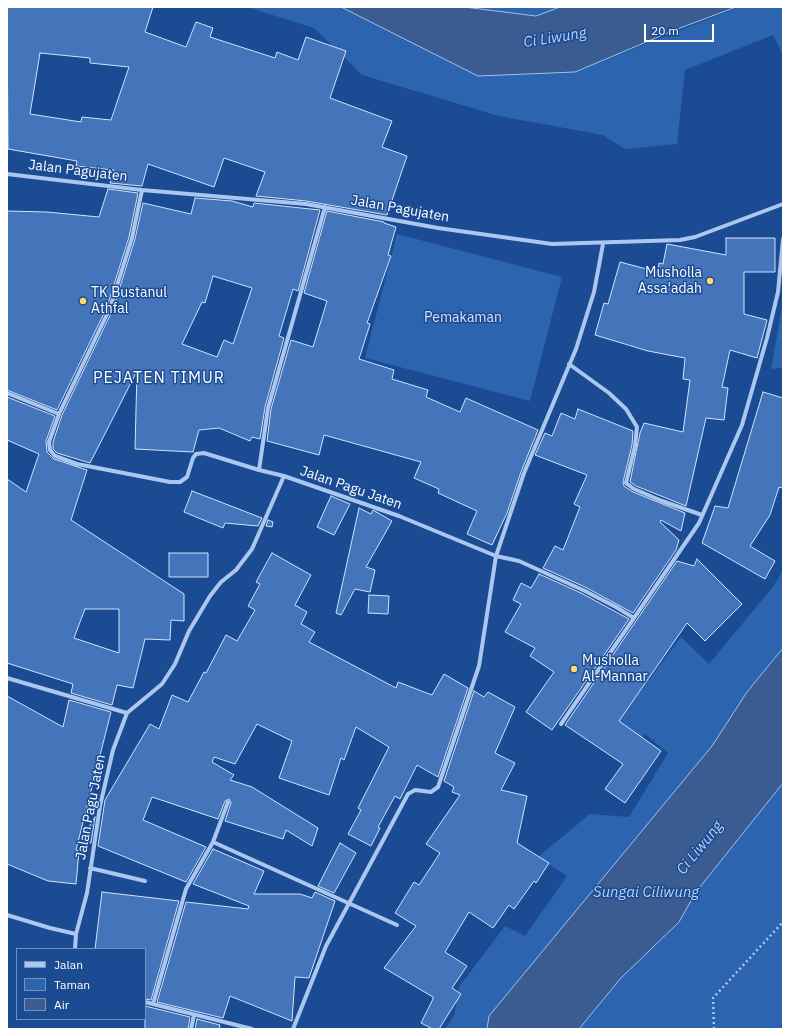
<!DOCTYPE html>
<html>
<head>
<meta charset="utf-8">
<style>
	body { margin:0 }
	#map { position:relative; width:790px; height:1036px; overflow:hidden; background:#1b4b92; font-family:"IBM Plex Sans",sans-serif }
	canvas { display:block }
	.frame { position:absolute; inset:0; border:8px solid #fff; pointer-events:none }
	.legend { position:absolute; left:16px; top:948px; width:130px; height:72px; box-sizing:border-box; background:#1b4b92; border:1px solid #7693be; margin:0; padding:5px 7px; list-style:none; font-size:12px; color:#fff }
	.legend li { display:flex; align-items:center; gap:8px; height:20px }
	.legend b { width:20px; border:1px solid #7693be }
	.scale { position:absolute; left:644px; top:24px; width:70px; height:18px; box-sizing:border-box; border:2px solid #fff; border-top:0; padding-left:5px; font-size:12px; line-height:14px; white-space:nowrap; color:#fff; -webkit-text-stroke:3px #1b4b92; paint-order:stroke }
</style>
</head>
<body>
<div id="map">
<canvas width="790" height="1036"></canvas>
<div class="frame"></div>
<ul class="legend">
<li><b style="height:5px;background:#abc7ef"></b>Jalan</li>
<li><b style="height:11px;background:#2d64b0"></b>Taman</li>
<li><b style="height:11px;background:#3a5c90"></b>Air</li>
</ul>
<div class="scale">20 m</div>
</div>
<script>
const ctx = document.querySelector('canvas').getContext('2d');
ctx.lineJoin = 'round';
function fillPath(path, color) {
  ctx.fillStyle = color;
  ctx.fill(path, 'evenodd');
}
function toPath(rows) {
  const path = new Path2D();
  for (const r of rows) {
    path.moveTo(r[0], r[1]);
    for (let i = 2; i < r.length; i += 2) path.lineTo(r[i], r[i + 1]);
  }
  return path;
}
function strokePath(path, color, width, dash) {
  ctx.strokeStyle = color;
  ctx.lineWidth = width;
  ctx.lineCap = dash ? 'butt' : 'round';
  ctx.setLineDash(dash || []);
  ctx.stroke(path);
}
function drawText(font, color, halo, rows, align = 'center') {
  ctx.font = font + ' "IBM Plex Sans",sans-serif';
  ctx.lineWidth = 3;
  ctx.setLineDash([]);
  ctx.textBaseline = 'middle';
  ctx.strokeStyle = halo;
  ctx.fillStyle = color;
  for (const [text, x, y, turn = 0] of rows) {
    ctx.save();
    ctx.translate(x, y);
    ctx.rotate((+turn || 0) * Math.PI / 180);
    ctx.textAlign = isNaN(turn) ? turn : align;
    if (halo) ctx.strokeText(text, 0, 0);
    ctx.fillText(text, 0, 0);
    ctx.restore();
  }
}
fillPath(toPath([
	[247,7,341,7,478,76,575,72,739,7,783,7,783,55,773,35,685,70,677,144,625,149,603,135,499,116,362,75,314,28],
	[464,7,560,7,536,16],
	[397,234,562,277,530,401,365,358],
	[783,302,783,368,771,369],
	[783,571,783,648,747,692,712,746,490,1016,487,1029,445,1029,454,1016,459,987,505,926,525,936,567,876,538,857,590,814,629,817,668,753,645,734,620,761,596,743,630,705,681,637,709,664,772,588],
	[783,783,783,1029,579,1029,620,979,679,922,696,892]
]), '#2d64b0');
const water = toPath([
	[341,7,464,7,536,16,560,7,736,7,675,30,575,72,478,76,341,7],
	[783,648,783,783,696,892,679,922,620,979,579,1029,487,1029,489,1016,712,746,747,692,783,648]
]);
fillPath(water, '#3a5c90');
strokePath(water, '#9ec2f1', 1);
const building = toPath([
	[7,7,153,7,145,32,186,47,196,22,213,28,210,37,275,58,277,52,298,60,306,37,346,51,330,98,392,121,382,147,407,156,387,215,306,201,256,196,265,172,224,158,214,187,148,164,142,186,110,183,114,170,76,166,77,161,8,149,7,7],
	[40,53,90,58,90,63,129,67,111,120,82,117,81,122,30,114,40,53],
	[108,189,138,193,129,237,107,307,57,410,7,390,7,211,47,212,99,217,108,189],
	[195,198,232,201,253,207,254,203,320,210,298,291,293,289,279,336,284,338,265,407,260,439,252,437,250,441,219,428,199,430,193,452,135,449,137,371,90,463,57,453,53,449,53,442,62,415,113,309,135,239,143,203,191,214,195,198],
	[213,276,252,288,233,344,224,340,217,357,182,344,202,302,205,303,213,276],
	[327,211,384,222,384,223,396,227,388,255,391,256,367,323,370,324,359,359,394,370,392,379,428,390,426,397,460,412,466,398,538,430,521,472,507,513,492,545,467,534,477,511,438,493,439,489,414,478,421,462,324,435,319,455,267,441,271,409,291,340,313,347,327,301,304,293,327,211],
	[726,238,775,238,775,272,744,272,744,314,767,320,757,358,730,350,722,387,728,388,724,420,706,418,686,506,636,486,630,482,640,433,644,423,683,432,690,380,683,379,685,358,648,351,595,335,604,303,608,304,620,262,658,272,659,263,663,264,667,244,726,255,726,238],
	[763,392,783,398,783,488,779,487,770,515,750,546,775,561,765,579,702,543,715,506,728,508,763,392],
	[7,397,55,416,46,441,47,452,54,459,87,470,71,520,184,594,184,621,171,620,170,640,145,639,133,688,117,685,112,705,71,693,73,684,7,663,7,479,26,492,39,454,7,440,7,397],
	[85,609,119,609,119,653,74,638,85,609],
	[578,409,633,431,632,445,623,482,624,486,633,492,685,513,681,531,661,520,660,522,679,540,676,550,633,613,585,587,543,568,555,546,563,550,580,507,574,504,587,475,535,455,545,433,552,436,561,413,575,419,578,409],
	[192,491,262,518,258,526,225,523,223,528,184,512,192,491],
	[331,496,350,504,334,535,317,527,331,496],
	[359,508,371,514,373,510,392,521,366,567,375,570,370,592,355,589,341,615,336,613,359,508],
	[268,520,273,522,272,527,266,526,268,520],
	[169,553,208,553,208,577,169,577,169,553],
	[272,553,311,575,295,605,307,612,301,624,315,632,309,642,396,688,398,682,432,695,444,674,468,688,438,777,417,765,400,799,395,796,378,827,380,828,371,846,348,834,361,810,358,808,389,747,356,727,344,760,341,758,329,795,279,778,292,741,257,724,235,764,214,757,212,762,234,775,230,780,252,787,318,828,312,846,286,830,283,839,225,821,231,803,229,799,225,801,218,819,152,797,143,820,206,847,186,882,98,846,105,800,150,724,159,729,172,695,188,702,204,672,206,673,226,635,237,641,255,610,248,606,260,584,256,582,272,553],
	[697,559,742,604,705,641,687,623,619,721,661,751,625,803,605,789,623,764,565,725,677,561,694,566,697,559],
	[539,574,581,593,629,619,552,730,526,712,554,672,530,656,535,648,505,632,521,604,513,600,521,583,531,588,539,574],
	[369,595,389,596,388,614,368,613,369,595],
	[474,691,484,697,488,692,515,707,495,753,515,763,501,790,527,796,517,843,549,863,536,883,534,881,514,909,509,905,493,928,469,912,445,952,467,966,452,988,461,994,439,1029,433,1029,421,1023,433,999,433,997,384,968,416,926,395,913,414,882,419,885,440,853,426,844,460,795,452,792,454,787,444,781,474,691],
	[7,696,63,727,69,700,111,712,76,850,79,851,76,884,48,881,7,864,7,696],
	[95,817,91,843,81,840,95,817],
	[340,843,356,853,334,893,318,886,340,843],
	[213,849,264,871,254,894,300,894,312,898,315,892,335,901,309,978,295,977,292,1021,230,996,223,1018,157,1002,186,902,248,909,249,906,193,884,213,849],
	[102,892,179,901,151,1000,145,999,145,949,95,949,102,892],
	[145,1006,190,1017,188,1029,145,1029,145,1006],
	[197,1019,220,1025,219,1029,195,1029,197,1019]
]);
fillPath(building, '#4474b9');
strokePath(building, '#d1e3fb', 1);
strokePath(toPath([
	[714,1029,713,998,783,922]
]), '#abc7ef', 2.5, [2, 3]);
strokePath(toPath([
	[7,174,142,190,306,204,438,228,552,244,680,240,695,237,783,204],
	[142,190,132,238,110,308,59,414,49,442,50,450,55,456,77,464,170,482,180,482,187,477,193,458,196,454,204,453,259,470],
	[569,364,609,393,626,409,637,427,635,446,626,483,634,489,662,501,702,515],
	[7,393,59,414],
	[284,476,259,470,268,408,325,207],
	[634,618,699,523,742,425,767,338,778,292,783,239],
	[7,678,127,713],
	[213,842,397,925],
	[90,868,145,881],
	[7,915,50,928,76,934,87,893,100,806,113,750,127,713,162,684,175,664,189,631,210,596,221,582,236,570,252,549,284,476,399,516,496,556,519,561,583,590,616,607,634,618,561,724],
	[75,949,76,934],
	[145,1002,252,1029],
	[153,1004,186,889,213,842,228,802],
	[191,1029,194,1015],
	[293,1029,326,946,408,794,415,790,431,792,438,787,479,666,496,556,524,473,576,349,594,292,603,244]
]), '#abc7ef', 4);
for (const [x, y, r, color] of [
	[710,281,4,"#ffd969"],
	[83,301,4,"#ffd969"],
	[574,669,4,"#ffd969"]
]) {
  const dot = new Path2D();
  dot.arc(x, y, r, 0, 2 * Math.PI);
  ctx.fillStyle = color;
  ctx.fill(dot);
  strokePath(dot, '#1b4b92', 1.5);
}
drawText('14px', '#fff', '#1b4b92', [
	["Jalan Pagujaten",78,171,7],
	["Jalan Pagujaten",400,209,10],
	["Jalan Pagu Jaten",351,488,19],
	["Jalan Pagu Jaten",91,807,-79]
]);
drawText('14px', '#fff', '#1b4b92', [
	["Musholla",702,273,"right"],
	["Assa'adah",702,289,"right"],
	["TK Bustanul",91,293],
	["Athfal",91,309],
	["Musholla",582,661],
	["Al-Mannar",582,677]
], 'left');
drawText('14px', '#d1e3fb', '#1b4b92', [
	["Pemakaman",463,318]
]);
drawText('italic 15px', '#b7d2f6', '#1b4b92', [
	["Ci Liwung",555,38,-9],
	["Ci Liwung",700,848,-51],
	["Sungai Ciliwung",646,893]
]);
ctx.letterSpacing = '1px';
drawText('16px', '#fff', '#1b4b92', [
	["PEJATEN TIMUR",159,378]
]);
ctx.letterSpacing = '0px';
</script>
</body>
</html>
